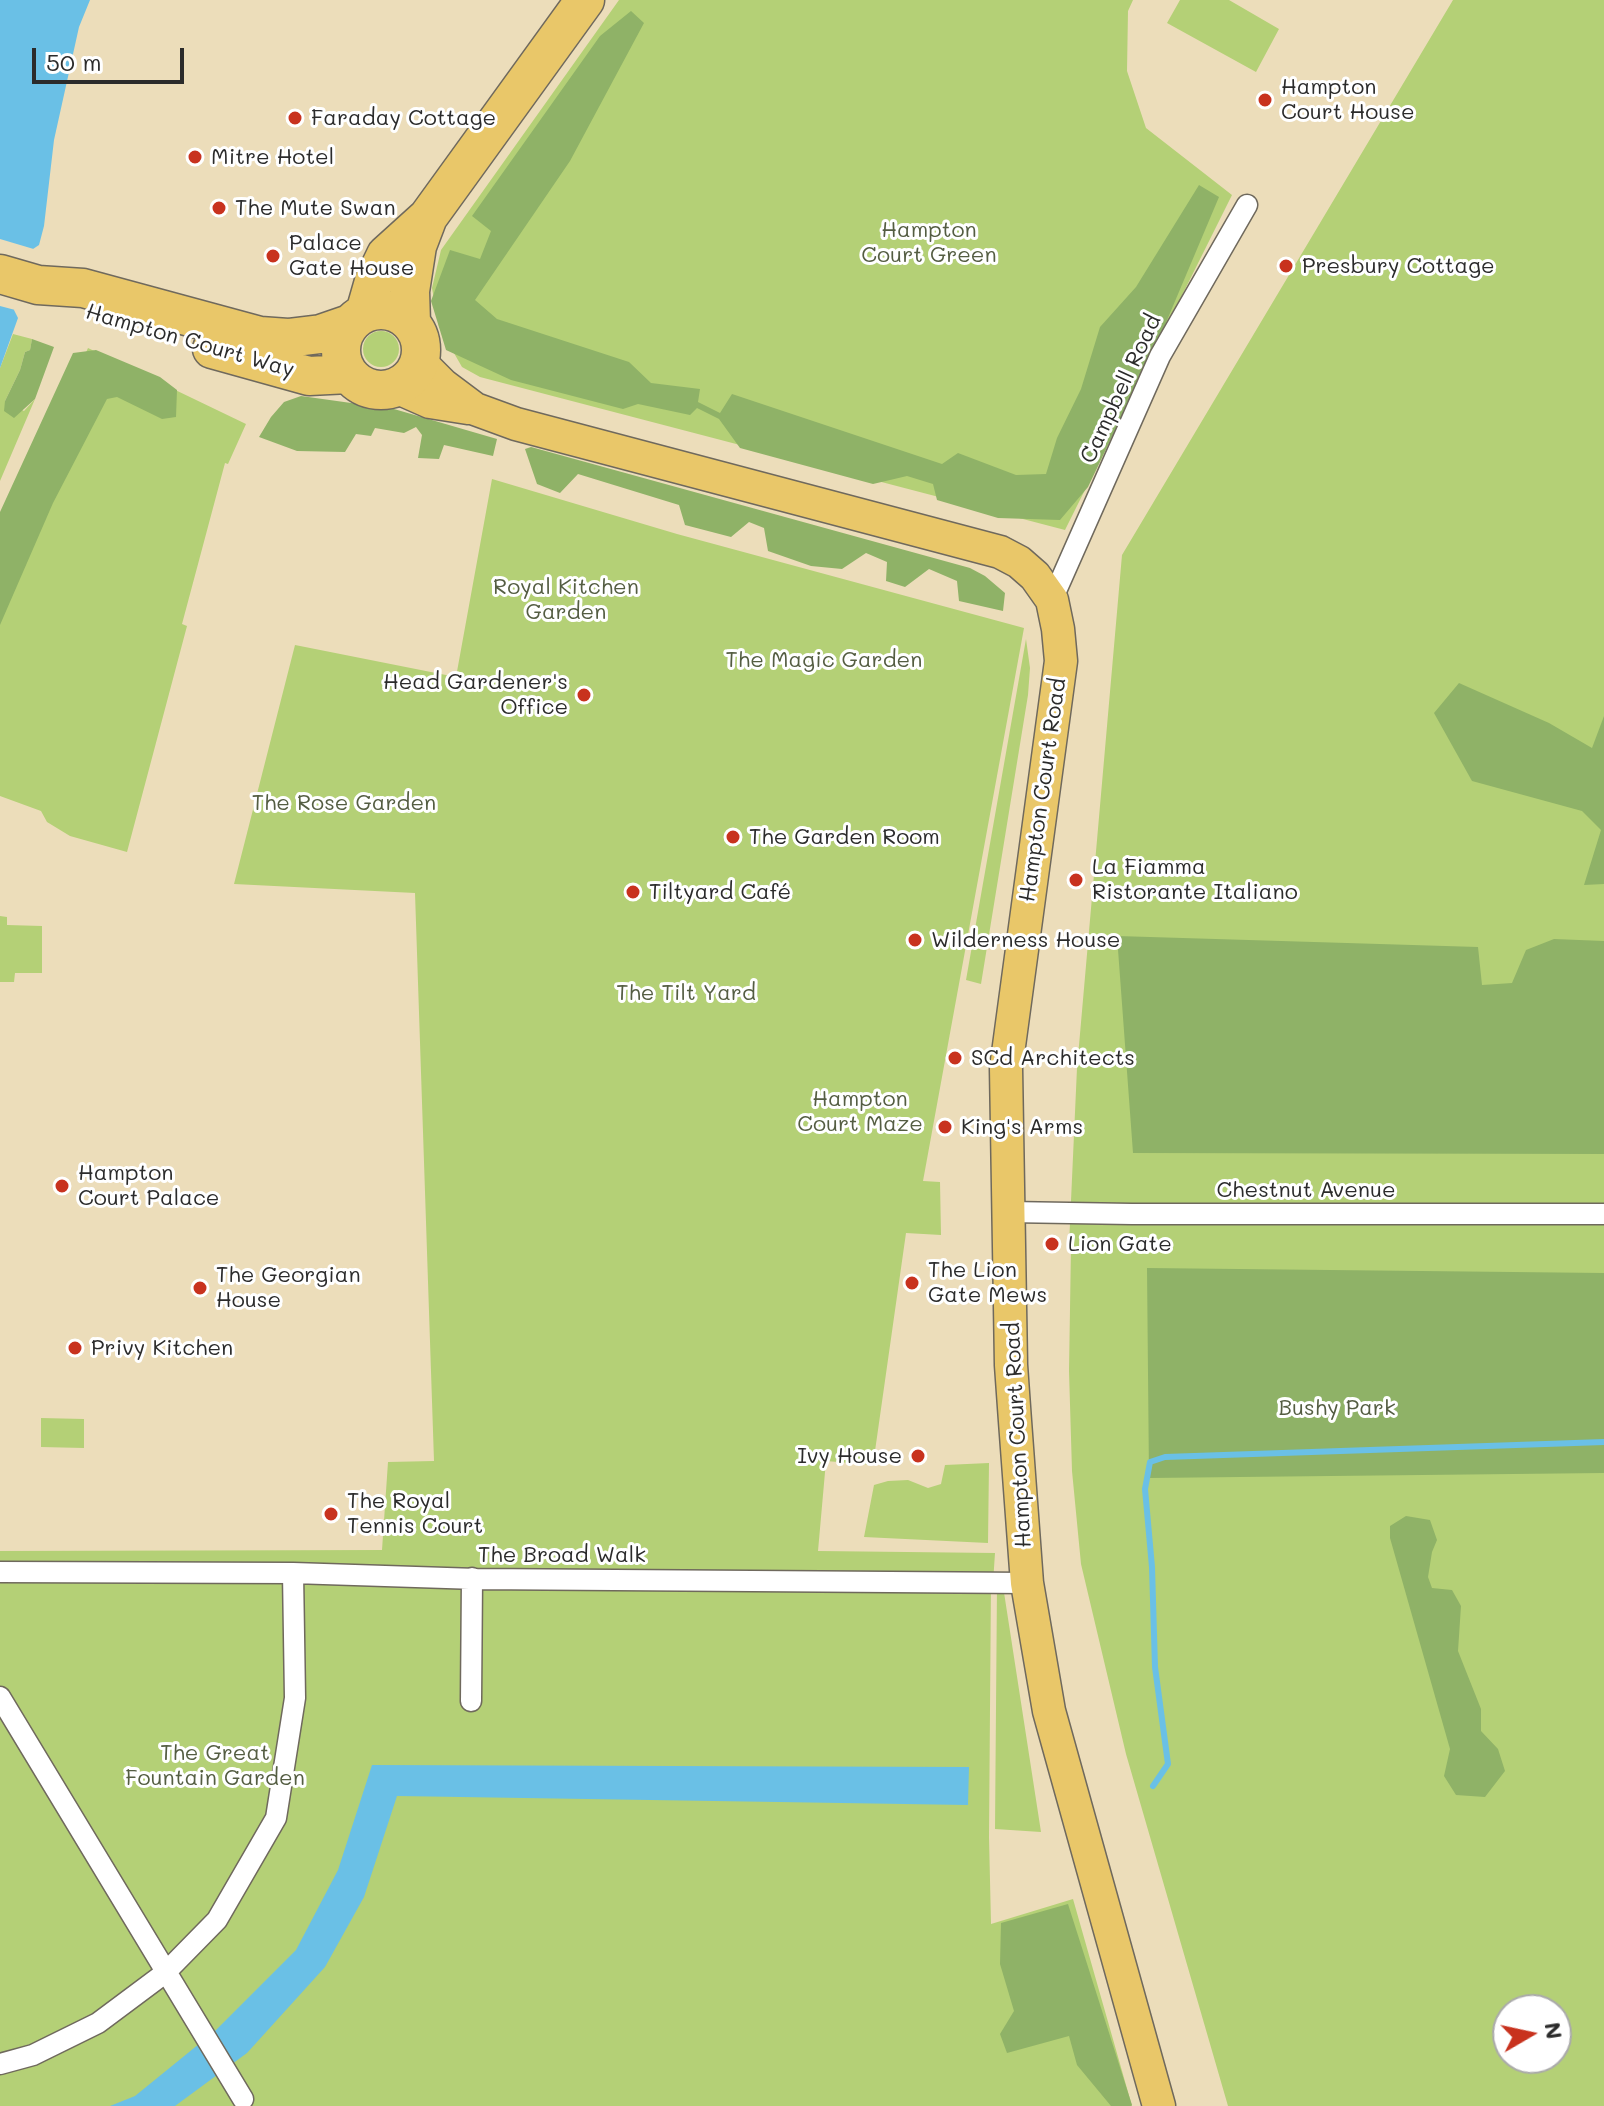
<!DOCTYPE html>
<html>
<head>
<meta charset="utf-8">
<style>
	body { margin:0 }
	#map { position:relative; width:1604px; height:2106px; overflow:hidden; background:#ecddba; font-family:Mali,sans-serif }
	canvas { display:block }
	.north { position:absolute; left:1492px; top:1994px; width:80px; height:80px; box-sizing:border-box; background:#fff; border:2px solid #aaa; border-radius:50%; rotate:81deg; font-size:22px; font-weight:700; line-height:32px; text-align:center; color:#2b2b2b }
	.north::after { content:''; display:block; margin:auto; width:28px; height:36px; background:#c8321e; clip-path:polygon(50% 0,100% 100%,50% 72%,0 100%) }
	.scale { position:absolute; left:32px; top:48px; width:152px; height:36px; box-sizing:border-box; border:4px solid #2b2b2b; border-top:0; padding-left:10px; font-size:24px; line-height:28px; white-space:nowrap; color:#2b2b2b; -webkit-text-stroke:6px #fff; paint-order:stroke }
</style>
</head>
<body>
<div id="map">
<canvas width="1604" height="2106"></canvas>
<div class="north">N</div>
<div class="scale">50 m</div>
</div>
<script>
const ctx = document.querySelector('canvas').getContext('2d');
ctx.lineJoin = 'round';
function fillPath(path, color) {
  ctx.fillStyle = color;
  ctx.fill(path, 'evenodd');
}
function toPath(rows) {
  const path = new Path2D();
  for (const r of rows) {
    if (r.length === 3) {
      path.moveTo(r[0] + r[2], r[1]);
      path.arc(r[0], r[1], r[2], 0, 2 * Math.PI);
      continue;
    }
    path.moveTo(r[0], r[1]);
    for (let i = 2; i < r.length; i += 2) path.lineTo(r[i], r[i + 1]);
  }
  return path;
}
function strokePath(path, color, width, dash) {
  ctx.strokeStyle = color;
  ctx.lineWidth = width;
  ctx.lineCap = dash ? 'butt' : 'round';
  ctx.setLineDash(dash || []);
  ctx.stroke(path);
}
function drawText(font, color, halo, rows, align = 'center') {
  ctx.font = font + ' Mali,sans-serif';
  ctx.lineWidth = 6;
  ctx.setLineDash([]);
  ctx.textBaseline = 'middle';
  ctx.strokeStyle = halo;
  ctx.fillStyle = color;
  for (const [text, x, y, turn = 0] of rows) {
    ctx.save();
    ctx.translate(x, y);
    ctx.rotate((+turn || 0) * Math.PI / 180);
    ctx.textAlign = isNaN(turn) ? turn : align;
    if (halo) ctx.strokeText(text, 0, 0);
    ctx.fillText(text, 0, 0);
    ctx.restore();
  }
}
fillPath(toPath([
	[619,0,1133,0,1128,11,1127,71,1146,128,1232,195,1065,530,480,377,462,367,439,327,432,288,441,250],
	[1180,0,1229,0,1279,29,1256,72,1167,23],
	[1453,0,1604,0,1604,2106,1228,2106,1126,1754,1081,1564,1072,1471,1069,1371,1071,1247,1069,1245,1077,1068,1122,555],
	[1508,2010,1556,2010,1556,2058,1508,2058],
	[381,349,18],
	[13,334,32,339,30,350,25,352,20,370,5,401,24,411,35,399,0,481,0,368],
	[88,348,246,424,228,464,225,463,182,624,187,626,127,852,70,836,47,822,41,811,0,796,0,545],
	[492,479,677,534,1024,628,923,1181,940,1182,941,1235,906,1233,873,1465,826,1461,818,1551,995,1553,993,1583,991,1582,989,1837,991,1924,1073,1899,1132,2106,0,2106,0,1551,382,1550,388,1462,434,1461,415,893,234,884,295,645,456,677],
	[1026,639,1030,668,1028,695,981,984,966,980],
	[0,916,7,917,7,925,42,926,42,973,15,973,14,982,0,982],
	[41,1418,84,1419,84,1448,41,1447],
	[989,1463,988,1543,864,1537,874,1485,888,1481,908,1480,928,1488,941,1484,945,1465],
	[997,1586,1003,1586,1041,1832,995,1829]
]), '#b4d076');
fillPath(toPath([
	[631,11,644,23,570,161,475,300,497,319,629,362,651,383,700,389,698,402,720,413,732,394,942,464,958,453,1016,475,1046,474,1057,438,1081,389,1100,327,1136,287,1199,185,1219,197,1162,332,1088,487,1060,520,998,518,937,500,933,484,907,476,873,484,740,448,719,419,697,408,690,415,638,404,623,409,511,380,446,350,431,301,450,250,480,259,491,231,472,216,600,36],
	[32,339,54,347,35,399,14,418,4,411,5,401,20,370,25,352,30,350],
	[96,350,160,377,177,390,176,417,162,419,117,397,107,399,53,503,0,625,0,512,73,353],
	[301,396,394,409,497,439,493,456,444,445,439,459,418,458,422,435,416,427,404,433,375,428,371,436,356,434,345,452,297,451,259,437,271,417,284,402],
	[531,447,970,568,985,576,1005,593,1003,611,959,601,957,581,929,569,905,587,886,581,887,562,866,553,842,569,811,566,768,551,764,528,749,522,731,537,685,525,679,505,578,474,560,493,537,484,525,449],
	[1459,683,1549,723,1592,748,1604,716,1604,884,1584,885,1601,830,1582,811,1472,781,1434,713],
	[1117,936,1478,947,1482,985,1512,983,1526,950,1554,939,1604,941,1604,1154,1133,1153],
	[1147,1268,1604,1273,1604,1473,1149,1478],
	[1406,1516,1430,1520,1437,1540,1432,1552,1428,1577,1432,1588,1452,1590,1461,1606,1458,1651,1481,1709,1481,1731,1498,1749,1505,1771,1485,1797,1456,1795,1444,1776,1450,1749,1390,1538,1390,1526],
	[1068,1904,1132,2105,1131,2106,1111,2106,1077,2065,1069,2036,1007,2053,1000,2034,1014,2011,1000,1964,1001,1923]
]), '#8fb267');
fillPath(toPath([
	[0,0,90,0,79,27,54,140,44,226,39,245,33,249,14,310,18,318,0,368],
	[372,1765,969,1767,968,1805,397,1796,364,1897,325,1967,247,2053,175,2106,110,2106,135,2096,215,2031,296,1950,338,1870]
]), '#6ac0e6');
fillPath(toPath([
	[0,239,37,250,19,311,0,306]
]), '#ecddba');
strokePath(toPath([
	[1153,1786,1168,1764,1155,1667,1152,1567,1145,1489,1150,1462,1165,1457,1604,1442]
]), '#6ac0e6', 6);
const street = toPath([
	[1052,600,1160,356,1247,205],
	[1008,1212,1132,1214,1604,1214],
	[0,1572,293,1573,477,1579,1027,1583],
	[0,1697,243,2099],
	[471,1701,472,1578],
	[0,2064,33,2055,98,2023,165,1973,217,1920,276,1818,295,1698,293,1573]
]);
const primary = toPath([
	[419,361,443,385,475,409,516,424,1000,552,1019,562,1035,576,1052,600,1058,629,1061,661,1006,1068,1011,1365,1015,1421,1027,1583,1049,1711,1159,2106],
	[396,387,430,402,468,408]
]);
const highway = toPath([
	[0,274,38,285,83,288,260,336,288,338,321,334,350,324],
	[381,350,40],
	[365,313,375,278,386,255,428,217,585,0],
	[411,323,410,291,417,246,428,217],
	[212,349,309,376,349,374]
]);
strokePath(street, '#6f695d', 23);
strokePath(primary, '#6f695d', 35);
strokePath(highway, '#6f695d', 41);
strokePath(street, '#fff', 20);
strokePath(primary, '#e9c769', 32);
strokePath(highway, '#e9c769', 38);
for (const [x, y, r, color] of [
	[1265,100,8,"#c8321e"],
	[295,118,8,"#c8321e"],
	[195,157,8,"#c8321e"],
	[219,208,8,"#c8321e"],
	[273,256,8,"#c8321e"],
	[1286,266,8,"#c8321e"],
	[584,695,8,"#c8321e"],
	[733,837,8,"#c8321e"],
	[1076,880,8,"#c8321e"],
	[633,892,8,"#c8321e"],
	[915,940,8,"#c8321e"],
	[955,1058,8,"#c8321e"],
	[945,1127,8,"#c8321e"],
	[62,1186,8,"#c8321e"],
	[1052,1244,8,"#c8321e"],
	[912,1283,8,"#c8321e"],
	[200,1288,8,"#c8321e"],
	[75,1348,8,"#c8321e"],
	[918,1456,8,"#c8321e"],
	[331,1514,8,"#c8321e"]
]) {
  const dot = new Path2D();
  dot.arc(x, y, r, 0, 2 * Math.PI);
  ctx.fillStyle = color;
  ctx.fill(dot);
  strokePath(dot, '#fff', 3);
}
drawText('22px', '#2b2b2b', '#fff', [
	["Hampton",1281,87],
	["Court House",1281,112],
	["Faraday Cottage",311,118],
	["Mitre Hotel",211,157],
	["The Mute Swan",235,208],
	["Palace",289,243],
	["Gate House",289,268],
	["Presbury Cottage",1302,266],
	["Head Gardener's",568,682,"right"],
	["Office",568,707,"right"],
	["The Garden Room",749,837],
	["La Fiamma",1092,867],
	["Ristorante Italiano",1092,892],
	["Tiltyard Café",649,892],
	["Wilderness House",931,940],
	["SCd Architects",971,1058],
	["King's Arms",961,1127],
	["Hampton",78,1173],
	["Court Palace",78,1198],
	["Lion Gate",1068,1244],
	["The Lion",928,1270],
	["Gate Mews",928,1295],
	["The Georgian",216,1275],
	["House",216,1300],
	["Privy Kitchen",91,1348],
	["Ivy House",902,1456,"right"],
	["The Royal",347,1501],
	["Tennis Court",347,1526]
], 'left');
drawText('22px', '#545d42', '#fff', [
	["Hampton",929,230],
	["Court Green",929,255],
	["Royal Kitchen",566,587],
	["Garden",566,612],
	["The Magic Garden",824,660],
	["The Rose Garden",344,803],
	["The Tilt Yard",686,993],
	["Hampton",860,1099],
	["Court Maze",860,1124],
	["Bushy Park",1337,1408],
	["The Great",215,1753],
	["Fountain Garden",215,1778]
]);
drawText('22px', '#2b2b2b', '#fff', [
	["Hampton Court Way",190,341,16],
	["Campbell Road",1121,389,-65],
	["Hampton Court Road",1043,790,-82],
	["Chestnut Avenue",1306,1190],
	["Hampton Court Road",1018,1435,-93],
	["The Broad Walk",562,1555]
]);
</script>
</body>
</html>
